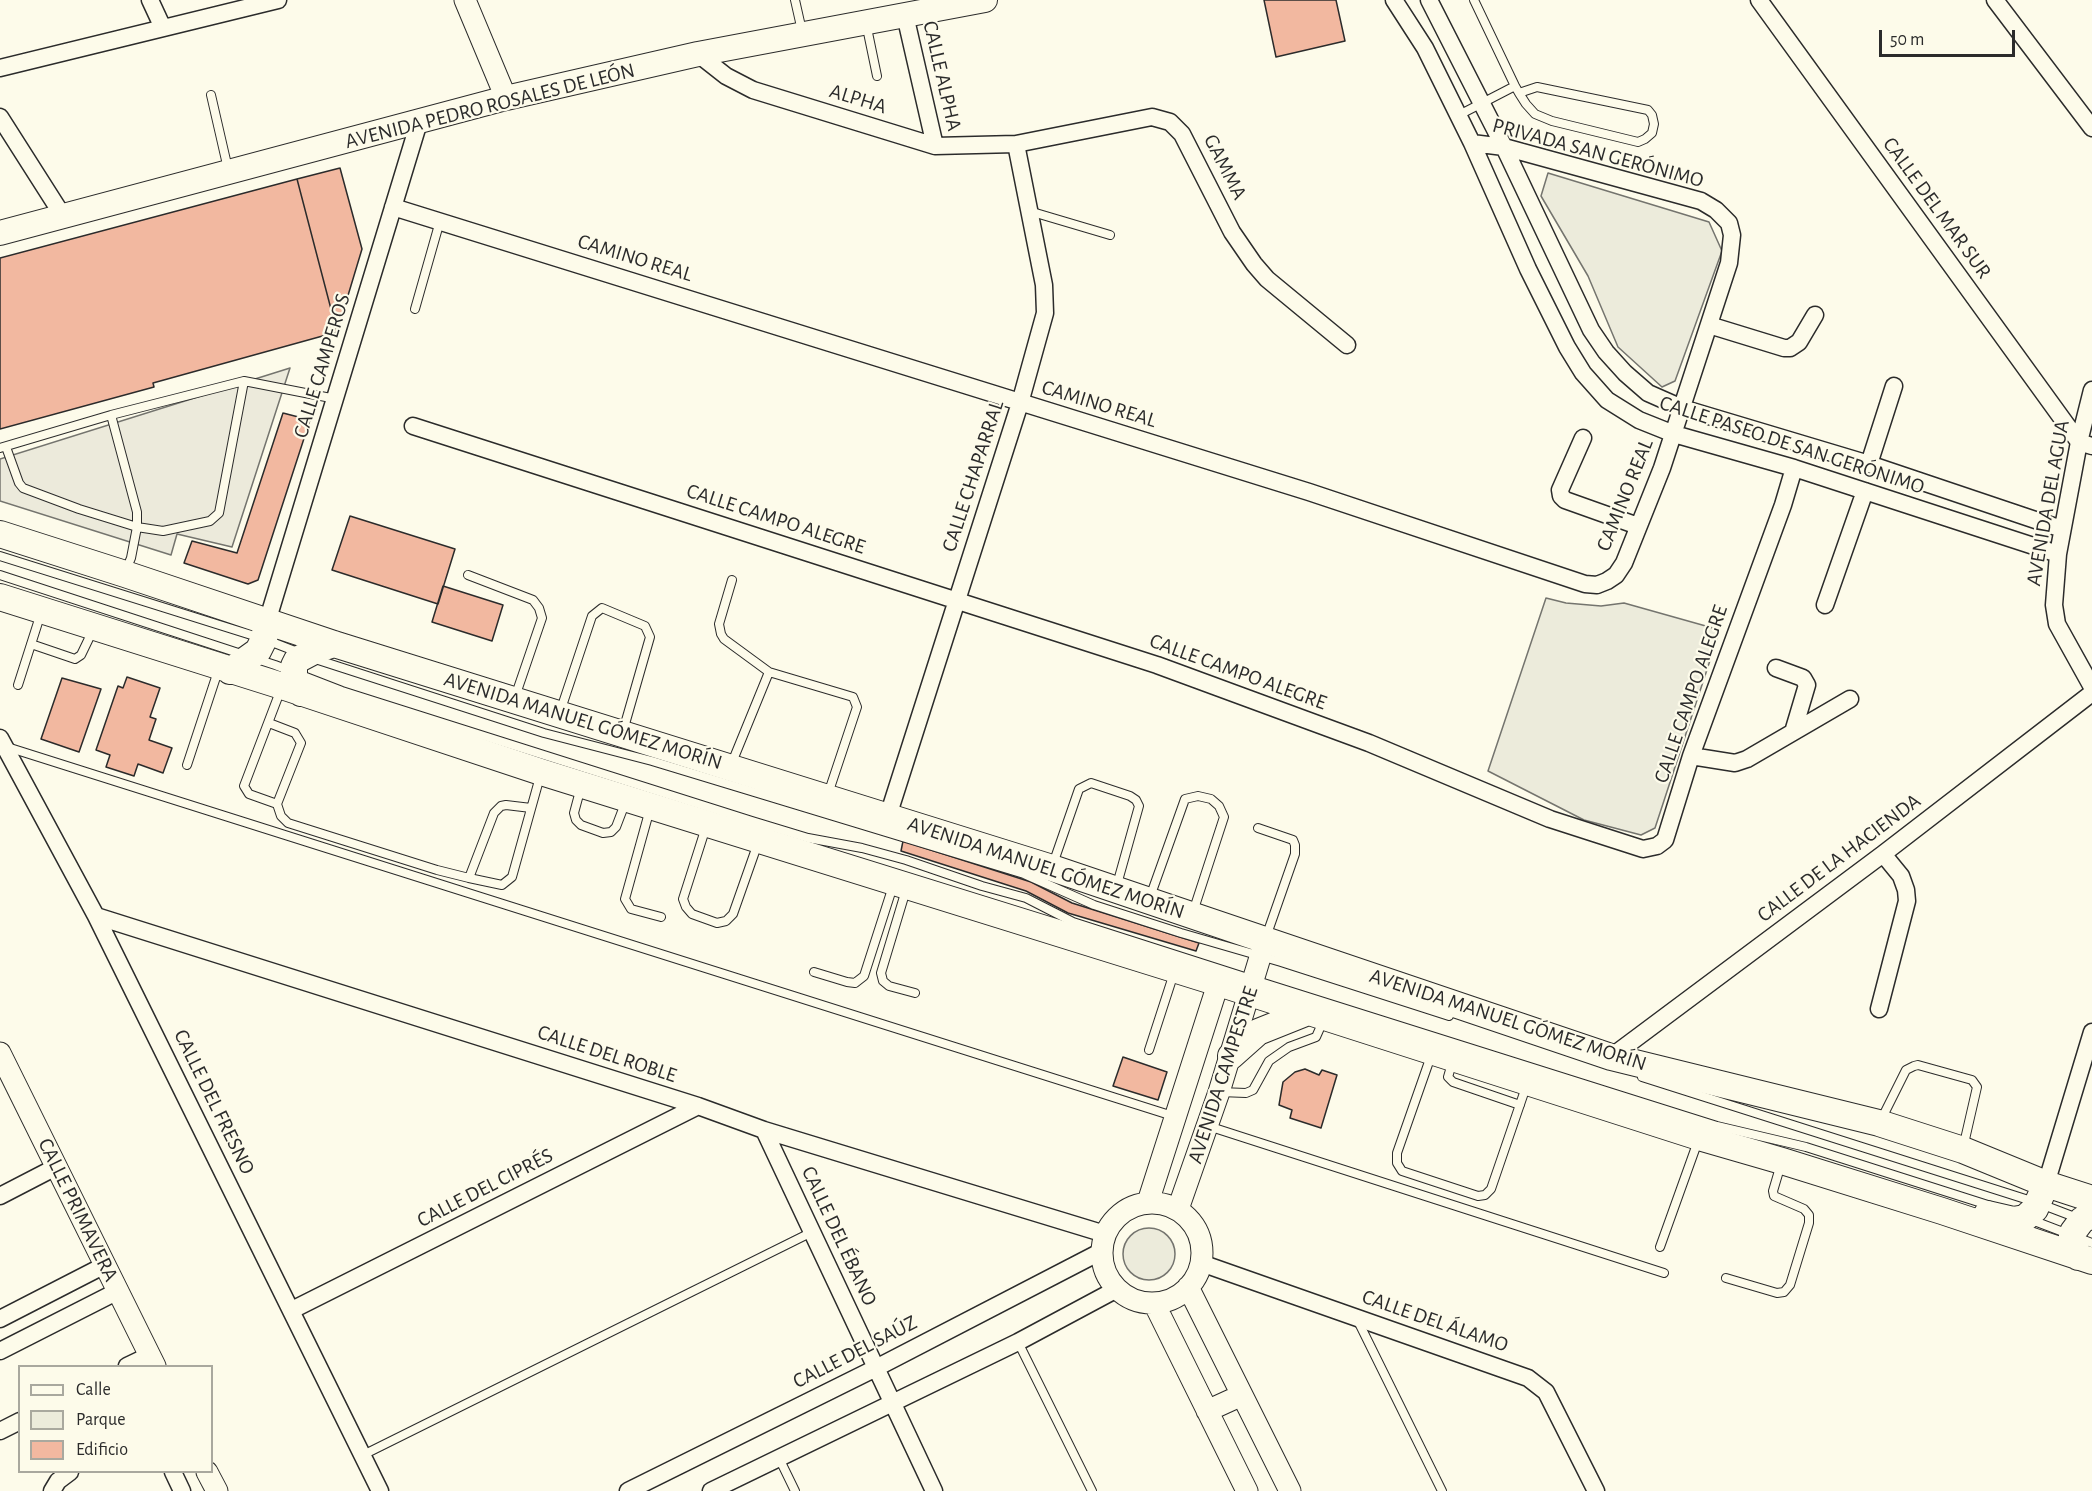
<!DOCTYPE html>
<html>
<head>
<meta charset="utf-8">
<style>
	body { margin:0 }
	#map { position:relative; width:2092px; height:1491px; overflow:hidden; background:#fdfbea; font-family:"Alegreya Sans",sans-serif }
	canvas { display:block }
	.legend { position:absolute; left:18px; top:1365px; width:195px; height:108px; box-sizing:border-box; background:#fdfbea; border:2px solid #a9a89e; margin:0; padding:8px 10px; list-style:none; font-size:18px; color:#2b2b2b }
	.legend li { display:flex; align-items:center; gap:12px; height:30px }
	.legend b { width:30px; border:2px solid #a9a89e }
	.scale { position:absolute; left:1879px; top:30px; width:136px; height:27px; box-sizing:border-box; border:3px solid #2b2b2b; border-top:0; padding-left:8px; font-size:18px; line-height:21px; white-space:nowrap; color:#2b2b2b; -webkit-text-stroke:4px #fdfbea; paint-order:stroke }
</style>
</head>
<body>
<div id="map">
<canvas width="2092" height="1491"></canvas>
<ul class="legend">
<li><b style="height:8px;background:#fdfbea"></b>Calle</li>
<li><b style="height:16px;background:#ecebdb"></b>Parque</li>
<li><b style="height:16px;background:#f2b8a0"></b>Edificio</li>
</ul>
<div class="scale">50 m</div>
</div>
<script>
const ctx = document.querySelector('canvas').getContext('2d');
ctx.lineJoin = 'round';
function fillPath(path, color) {
  ctx.fillStyle = color;
  ctx.fill(path, 'evenodd');
}
function toPath(rows) {
  const path = new Path2D();
  for (const r of rows) {
    if (r.length === 3) {
      path.moveTo(r[0] + r[2], r[1]);
      path.arc(r[0], r[1], r[2], 0, 2 * Math.PI);
      continue;
    }
    path.moveTo(r[0], r[1]);
    for (let i = 2; i < r.length; i += 2) path.lineTo(r[i], r[i + 1]);
  }
  return path;
}
function strokePath(path, color, width, dash) {
  ctx.strokeStyle = color;
  ctx.lineWidth = width;
  ctx.lineCap = dash ? 'butt' : 'round';
  ctx.setLineDash(dash || []);
  ctx.stroke(path);
}
function drawText(font, color, halo, rows, align = 'center') {
  ctx.font = font + ' "Alegreya Sans",sans-serif';
  ctx.lineWidth = 4.5;
  ctx.setLineDash([]);
  ctx.textBaseline = 'middle';
  ctx.strokeStyle = halo;
  ctx.fillStyle = color;
  for (const [text, x, y, turn = 0] of rows) {
    ctx.save();
    ctx.translate(x, y);
    ctx.rotate((+turn || 0) * Math.PI / 180);
    ctx.textAlign = isNaN(turn) ? turn : align;
    if (halo) ctx.strokeText(text, 0, 0);
    ctx.fillText(text, 0, 0);
    ctx.restore();
  }
}
const green = toPath([
	[1548,173,1709,222,1722,251,1675,381,1662,387,1618,347,1588,276,1541,196,1548,173],
	[1546,598,1566,603,1601,606,1624,603,1720,630,1655,828,1641,835,1584,820,1488,771,1546,598],
	[1149,1254,26]
]);
fillPath(green, '#ecebdb');
strokePath(green, '#74746e', 1.5);
const parking = toPath([
	[290,368,232,547,177,534,171,555,0,501,0,459,290,368]
]);
fillPath(parking, '#eceadb');
strokePath(parking, '#74746e', 1.5);
const building = toPath([
	[1264,0,1336,0,1345,41,1276,57,1264,0],
	[340,168,362,249,337,332,297,179,340,168],
	[297,179,337,332,153,383,154,387,0,429,0,258,297,179],
	[283,413,310,420,258,580,248,584,184,563,192,541,237,553,283,413],
	[350,516,455,549,438,604,332,570,350,516],
	[443,586,503,605,492,641,432,622,443,586],
	[127,677,160,688,150,717,156,719,149,740,172,748,163,773,138,764,134,776,106,767,110,755,96,750,118,686,123,688,127,677],
	[62,678,101,689,79,752,41,739,62,678],
	[903,841,1031,882,1072,903,1199,943,1196,951,1068,913,1026,891,901,851,903,841],
	[1123,1057,1167,1072,1158,1100,1113,1086,1123,1057],
	[1305,1069,1319,1075,1322,1070,1337,1075,1321,1128,1290,1118,1292,1110,1279,1105,1283,1082,1295,1072,1305,1069]
]);
fillPath(building, '#f2b8a0');
strokePath(building, '#2b2b2b', 1.5);
const service = toPath([
	[795,0,802,31],
	[1474,0,1515,86,1519,93,1526,104,1535,114,1552,121,1638,142,1645,139,1652,133,1654,124,1652,115,1648,110,1537,87,1519,93],
	[866,23,877,76],
	[211,95,228,169],
	[1459,115,1515,86],
	[1029,211,1110,235],
	[415,309,440,221],
	[111,415,137,512,137,527,131,558,125,572],
	[6,447,19,483,23,488,79,509,137,527,163,531,210,521,219,513,244,381],
	[0,448,111,415,244,381,336,399],
	[0,556,264,639,300,653],
	[0,575,275,665,342,691,752,821,808,838,862,848,906,860,982,886,1026,898,1073,922,1254,980,1717,1126,1806,1147,1991,1206],
	[468,575,533,600,539,608,542,618,515,697],
	[732,580,719,624,721,634,724,639,769,672],
	[31,644,75,659,81,655,94,628],
	[312,658,544,733,652,761,1024,874,1094,905,1181,933,1281,962,1449,1016],
	[18,685,41,613],
	[560,712,592,616,602,608,645,626,650,637,623,731],
	[269,723,295,733,301,743,277,804,281,816,288,823,437,870,469,878],
	[7,747,1176,1117],
	[187,765,219,668],
	[731,765,769,672,853,697,857,707,827,797],
	[581,787,574,813,576,820,581,825,603,833,611,832,616,827,626,801],
	[277,804,249,794,244,786,281,689],
	[531,808,506,805,501,806,494,813,469,878,502,885,512,877,541,773],
	[650,809,625,899,631,909,661,917],
	[706,827,683,899,686,907,692,914,717,923,726,921,733,914,758,843],
	[1258,828,1293,840,1295,845,1295,854,1266,937],
	[1053,864,1079,789,1091,783,1130,796,1136,800,1139,806,1116,888],
	[906,890,881,973,883,981,889,986,915,993],
	[1150,897,1185,799,1198,796,1211,799,1219,806,1224,817,1193,912],
	[814,972,847,982,855,983,864,976,893,886],
	[1149,1050,1174,973],
	[1432,1053,1397,1153,1397,1163,1402,1171,1478,1196,1485,1195,1491,1189,1527,1084],
	[1453,1060,1448,1077,1453,1082,1520,1105],
	[1642,1077,2038,1203,2080,1219],
	[1220,1092,1246,1093,1253,1090,1269,1061,1289,1047,1316,1037,1324,1019],
	[1881,1120,1906,1070,1914,1066,1918,1065,1972,1080,1977,1087,1963,1148],
	[1208,1126,1664,1273],
	[2029,1219,2092,1243],
	[1660,1247,1698,1141],
	[1726,1278,1777,1293,1784,1292,1790,1285,1809,1223,1809,1215,1804,1209,1774,1196,1773,1191,1781,1164],
	[1357,1319,1442,1491],
	[1018,1342,1092,1491],
	[363,1455,812,1232],
	[779,1458,795,1491]
]);
const minor = toPath([
	[150,0,163,28],
	[1394,0,1425,48,1472,143,1528,269,1567,347,1583,373,1607,400,1639,420,1674,434,1794,468,2058,554],
	[1429,0,1504,147,1591,330,1606,352,1625,373,1648,393,1682,408,1869,464,2062,529],
	[1759,0,2079,442,2092,446],
	[1995,0,2092,128],
	[905,15,935,146],
	[698,54,726,76,753,90,935,146,1016,144,1152,117,1170,122,1182,134,1232,232,1254,264,1267,279,1347,345],
	[0,68,278,0],
	[0,117,63,216],
	[393,207,1309,492,1585,584,1597,585,1607,581,1616,575,1624,563,1662,468,1729,263,1732,235,1729,223,1716,210,1701,201,1504,147,1472,143],
	[1709,325,1784,348,1790,348,1799,342,1815,315],
	[2092,390,2079,442,2058,554,2054,605,2057,624,2092,687],
	[413,426,1157,665,1369,743,1550,819,1643,849,1657,846,1665,840,1691,756,1783,505,1794,468],
	[1583,438,1560,490,1561,496,1565,500,1638,526],
	[1869,464,1894,386],
	[1825,605,1865,491],
	[267,622,419,122],
	[1776,668,1803,678,1807,685,1793,732],
	[0,738,96,916,380,1491],
	[1691,756,1735,763,1747,759,1850,699],
	[888,816,1020,403,1045,313,1044,285,1016,144],
	[96,916,698,1106,764,1130,1105,1234],
	[1879,1009,1907,901,1906,890,1901,876,1883,854],
	[1611,1057,1883,854,2092,693],
	[764,1130,934,1491],
	[2046,1184,2092,1032],
	[0,1196,56,1167],
	[1201,1263,1528,1378,1546,1392,1596,1491],
	[292,1310,698,1106],
	[0,1319,105,1265],
	[0,1351,118,1291],
	[127,1366,150,1355],
	[0,1431,20,1421],
	[173,1472,182,1491],
	[52,1491,58,1481,70,1472],
	[628,1491,876,1368,1102,1251],
	[711,1491,1018,1342,1117,1289]
]);
const tertiary = toPath([
	[465,0,506,98],
	[0,1053,155,1366],
	[1148,1202,1218,984],
	[1152,1253,50],
	[1178,1209,1219,1092,1265,941],
	[1188,1287,1290,1491],
	[1154,1303,1247,1491],
	[1207,1411,1242,1395],
	[207,1472,217,1491]
]);
const secondary = toPath([
	[0,233,506,98,698,54,985,0]
]);
const primary = toPath([
	[0,534,125,574,334,644,1052,868,1611,1057,1879,1123,1963,1150,2046,1184,2092,1199],
	[0,597,282,686,541,772,1225,985,1699,1137,1782,1161,1942,1211,2092,1261],
	[230,671,258,651,264,639,267,622],
	[301,693,294,680,294,666,297,660,316,650,334,644],
	[1231,1056,1258,1032,1308,1012],
	[1987,1214,2013,1220,2025,1218,2035,1209,2046,1184],
	[2078,1257,2072,1236,2073,1232,2082,1220,2092,1215]
]);
strokePath(service, '#2b2b2b', 10);
strokePath(minor, '#2b2b2b', 19);
strokePath(tertiary, '#2b2b2b', 23);
strokePath(secondary, '#2b2b2b', 26);
strokePath(primary, '#2b2b2b', 28);
strokePath(service, '#fdfbea', 8);
strokePath(minor, '#fdfbea', 16);
strokePath(tertiary, '#fdfbea', 21);
strokePath(secondary, '#fdfbea', 24);
strokePath(primary, '#fdfbea', 26);
drawText('21px', '#2b2b2b', '#fdfbea', [
	["CALLE ALPHA",942,76,77],
	["ALPHA",858,99,17],
	["AVENIDA PEDRO ROSALES DE LEÓN",490,106,-14],
	["PRIVADA SAN GERÓNIMO",1598,153,15],
	["GAMMA",1225,167,63],
	["CALLE DEL MAR SUR",1937,208,54],
	["CAMINO REAL",635,258,17],
	["CALLE CAMPEROS",322,366,-73],
	["CAMINO REAL",1099,404,17],
	["CALLE PASEO DE SAN GERÓNIMO",1792,445,18],
	["CALLE CHAPARRAL",973,476,-72],
	["CAMINO REAL",1625,495,-68],
	["AVENIDA DEL AGUA",2048,503,-80],
	["CALLE CAMPO ALEGRE",776,519,18],
	["CALLE CAMPO ALEGRE",1238,672,20],
	["CALLE CAMPO ALEGRE",1691,694,-71],
	["AVENIDA MANUEL GÓMEZ MORÍN",583,721,17],
	["CALLE DE LA HACIENDA",1839,858,-37],
	["AVENIDA MANUEL GÓMEZ MORÍN",1046,868,18],
	["AVENIDA MANUEL GÓMEZ MORÍN",1508,1020,18],
	["CALLE DEL ROBLE",607,1054,18],
	["AVENIDA CAMPESTRE",1223,1075,-72],
	["CALLE DEL FRESNO",214,1102,64],
	["CALLE DEL CIPRÉS",485,1188,-27],
	["CALLE PRIMAVERA",78,1210,64],
	["CALLE DEL ÉBANO",839,1236,65],
	["CALLE DEL ÁLAMO",1435,1321,19],
	["CALLE DEL SAÚZ",855,1352,-27]
]);
</script>
</body>
</html>
